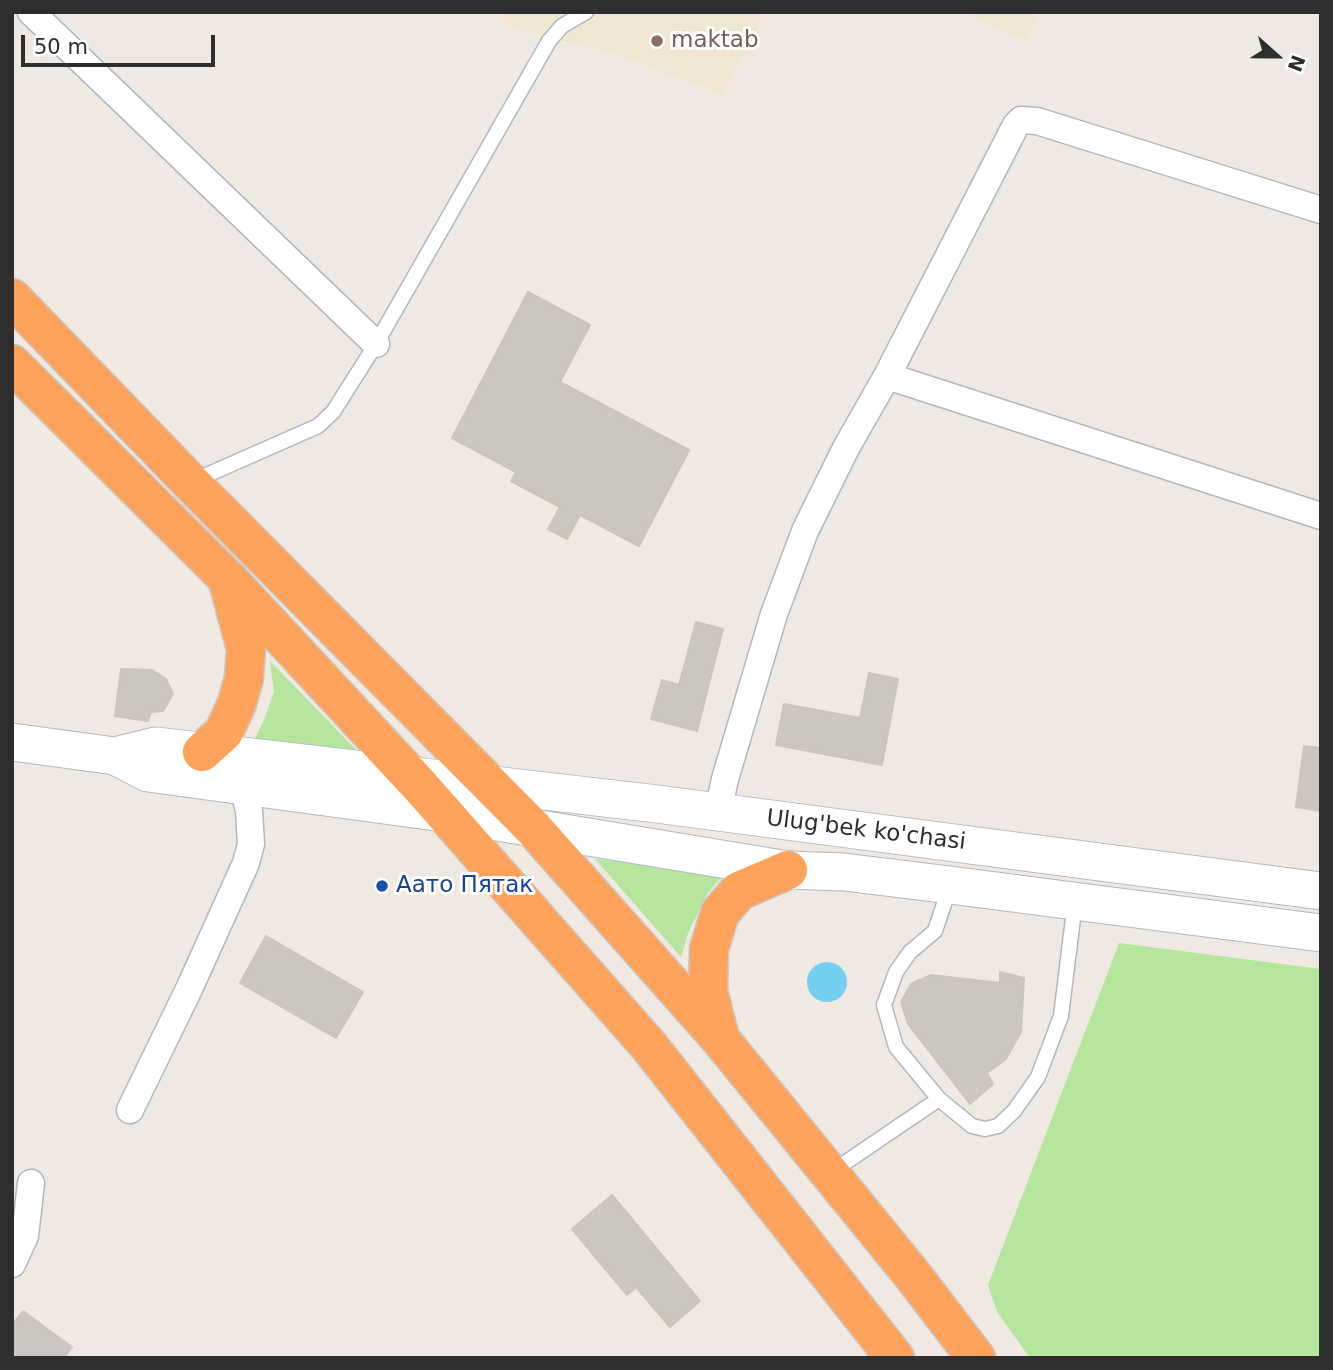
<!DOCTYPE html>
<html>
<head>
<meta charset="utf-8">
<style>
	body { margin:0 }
	#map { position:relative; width:1333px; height:1370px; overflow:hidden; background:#efe9e1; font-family:"DejaVu Sans",sans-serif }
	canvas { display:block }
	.frame { position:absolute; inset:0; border:14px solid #2e2e2e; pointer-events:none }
	.north { position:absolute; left:1242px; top:21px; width:70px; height:70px; -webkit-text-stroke:5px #fff; paint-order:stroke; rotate:111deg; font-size:19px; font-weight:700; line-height:28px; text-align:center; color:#2e2e2e }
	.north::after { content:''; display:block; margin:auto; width:24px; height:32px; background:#2e2e2e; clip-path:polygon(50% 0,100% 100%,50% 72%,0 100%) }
	.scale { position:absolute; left:21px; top:35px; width:194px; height:32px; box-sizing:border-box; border:4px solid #2e2e2e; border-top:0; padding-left:9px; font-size:21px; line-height:24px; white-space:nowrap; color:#2e2e2e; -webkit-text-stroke:5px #fff; paint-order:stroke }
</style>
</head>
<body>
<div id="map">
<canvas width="1333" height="1370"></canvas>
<div class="frame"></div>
<div class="north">N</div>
<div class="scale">50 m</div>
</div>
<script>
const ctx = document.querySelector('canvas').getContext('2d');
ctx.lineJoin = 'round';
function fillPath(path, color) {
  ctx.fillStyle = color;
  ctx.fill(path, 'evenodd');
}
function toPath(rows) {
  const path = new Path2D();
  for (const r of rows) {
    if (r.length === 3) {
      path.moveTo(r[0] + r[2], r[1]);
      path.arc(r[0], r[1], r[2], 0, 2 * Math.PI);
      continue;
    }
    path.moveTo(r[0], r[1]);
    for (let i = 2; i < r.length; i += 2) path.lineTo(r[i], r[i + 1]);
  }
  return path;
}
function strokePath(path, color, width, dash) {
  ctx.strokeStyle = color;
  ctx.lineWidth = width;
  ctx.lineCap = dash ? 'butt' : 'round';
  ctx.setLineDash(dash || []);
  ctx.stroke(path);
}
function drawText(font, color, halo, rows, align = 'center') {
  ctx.font = font + ' "DejaVu Sans",sans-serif';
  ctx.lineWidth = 6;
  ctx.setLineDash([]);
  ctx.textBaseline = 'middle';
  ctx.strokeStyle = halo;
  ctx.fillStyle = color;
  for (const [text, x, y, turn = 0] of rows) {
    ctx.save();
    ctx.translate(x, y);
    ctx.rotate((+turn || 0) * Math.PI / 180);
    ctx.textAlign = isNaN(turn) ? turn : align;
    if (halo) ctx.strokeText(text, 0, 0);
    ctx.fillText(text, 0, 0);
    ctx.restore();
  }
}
fillPath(toPath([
	[496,12,765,12,723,95,619,55,511,28],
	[960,12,1038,12,1027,41]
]), '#f0e6d1');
fillPath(toPath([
	[270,661,364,758,254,740,264,720,274,692],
	[595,859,726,872,708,893,688,933,681,957],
	[1119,943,1321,969,1321,1358,1030,1358,997,1312,988,1285]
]), '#b6e59e');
fillPath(toPath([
	[827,982,20]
]), '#75cff0');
const building = toPath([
	[528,292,590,325,560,382,689,450,639,546,580,515,567,539,548,529,560,507,511,481,516,472,452,438,528,292],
	[696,622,723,629,697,731,651,719,662,680,679,685,696,622],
	[121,669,152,670,166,679,173,694,163,711,151,712,148,721,115,716,121,669],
	[869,673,898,679,882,765,776,745,784,704,860,718,869,673],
	[1304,746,1321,748,1321,811,1296,807,1304,746],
	[266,936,363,992,336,1038,240,983,266,936],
	[1000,972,1024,978,1021,1032,1006,1059,987,1073,993,1084,970,1104,908,1024,901,1002,911,984,931,975,1000,983,1000,972],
	[612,1195,700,1301,670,1327,636,1287,627,1295,572,1229,612,1195],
	[23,1311,72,1347,64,1358,12,1358,12,1325,23,1311]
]);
fillPath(building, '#cbc7bf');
strokePath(building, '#cbc5ba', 2);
const lane = toPath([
	[191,482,318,426,333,412,376,344,549,41,562,26,586,12],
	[950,886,935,931,910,952,896,972,884,1005,896,1047,939,1099,972,1126,985,1129,998,1126,1014,1111,1038,1077,1061,1016,1075,902],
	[830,1173,939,1099]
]);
const street = toPath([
	[31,12,376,344],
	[887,376,1321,516],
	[718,812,725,779,774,614,805,531,846,448,887,376,1016,125,1021,120,1037,121,1321,210],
	[130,1110,189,989,246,863,251,844,249,811,243,786],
	[12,1264,25,1236,31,1183]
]);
const secondary = toPath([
	[12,742,115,756,148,773,443,813,788,870,844,872,950,885,1321,933],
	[115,756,156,746,657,804,1321,891]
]);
const highway = toPath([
	[12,298,190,482,534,829,721,1040,914,1277,976,1358],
	[12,364,228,579,420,786,649,1046,895,1358],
	[202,752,224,732,237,703,244,678,246,649,229,585],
	[719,1034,708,991,709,949,720,913,739,891,788,870]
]);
strokePath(lane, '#b4b7c1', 17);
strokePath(street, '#b4b7c1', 29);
strokePath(secondary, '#b4b7c1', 39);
strokePath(highway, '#c9c9c9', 41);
strokePath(lane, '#fff', 14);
strokePath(street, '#fff', 26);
strokePath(secondary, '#fff', 37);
strokePath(highway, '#ffa35c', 38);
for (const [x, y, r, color] of [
	[657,41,7,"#8d6e63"],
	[382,886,7,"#1a4fb4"]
]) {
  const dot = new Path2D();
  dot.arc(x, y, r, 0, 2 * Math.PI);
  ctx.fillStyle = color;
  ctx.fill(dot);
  strokePath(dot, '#fff', 2.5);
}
drawText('23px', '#785e54', '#fff', [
	["maktab",671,41]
], 'left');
drawText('23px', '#2e2e2e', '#fff', [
	["Ulug'bek ko'chasi",866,831,7]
]);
drawText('23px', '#164399', '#fff', [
	["Аато Пятак",396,886]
], 'left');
</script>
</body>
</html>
